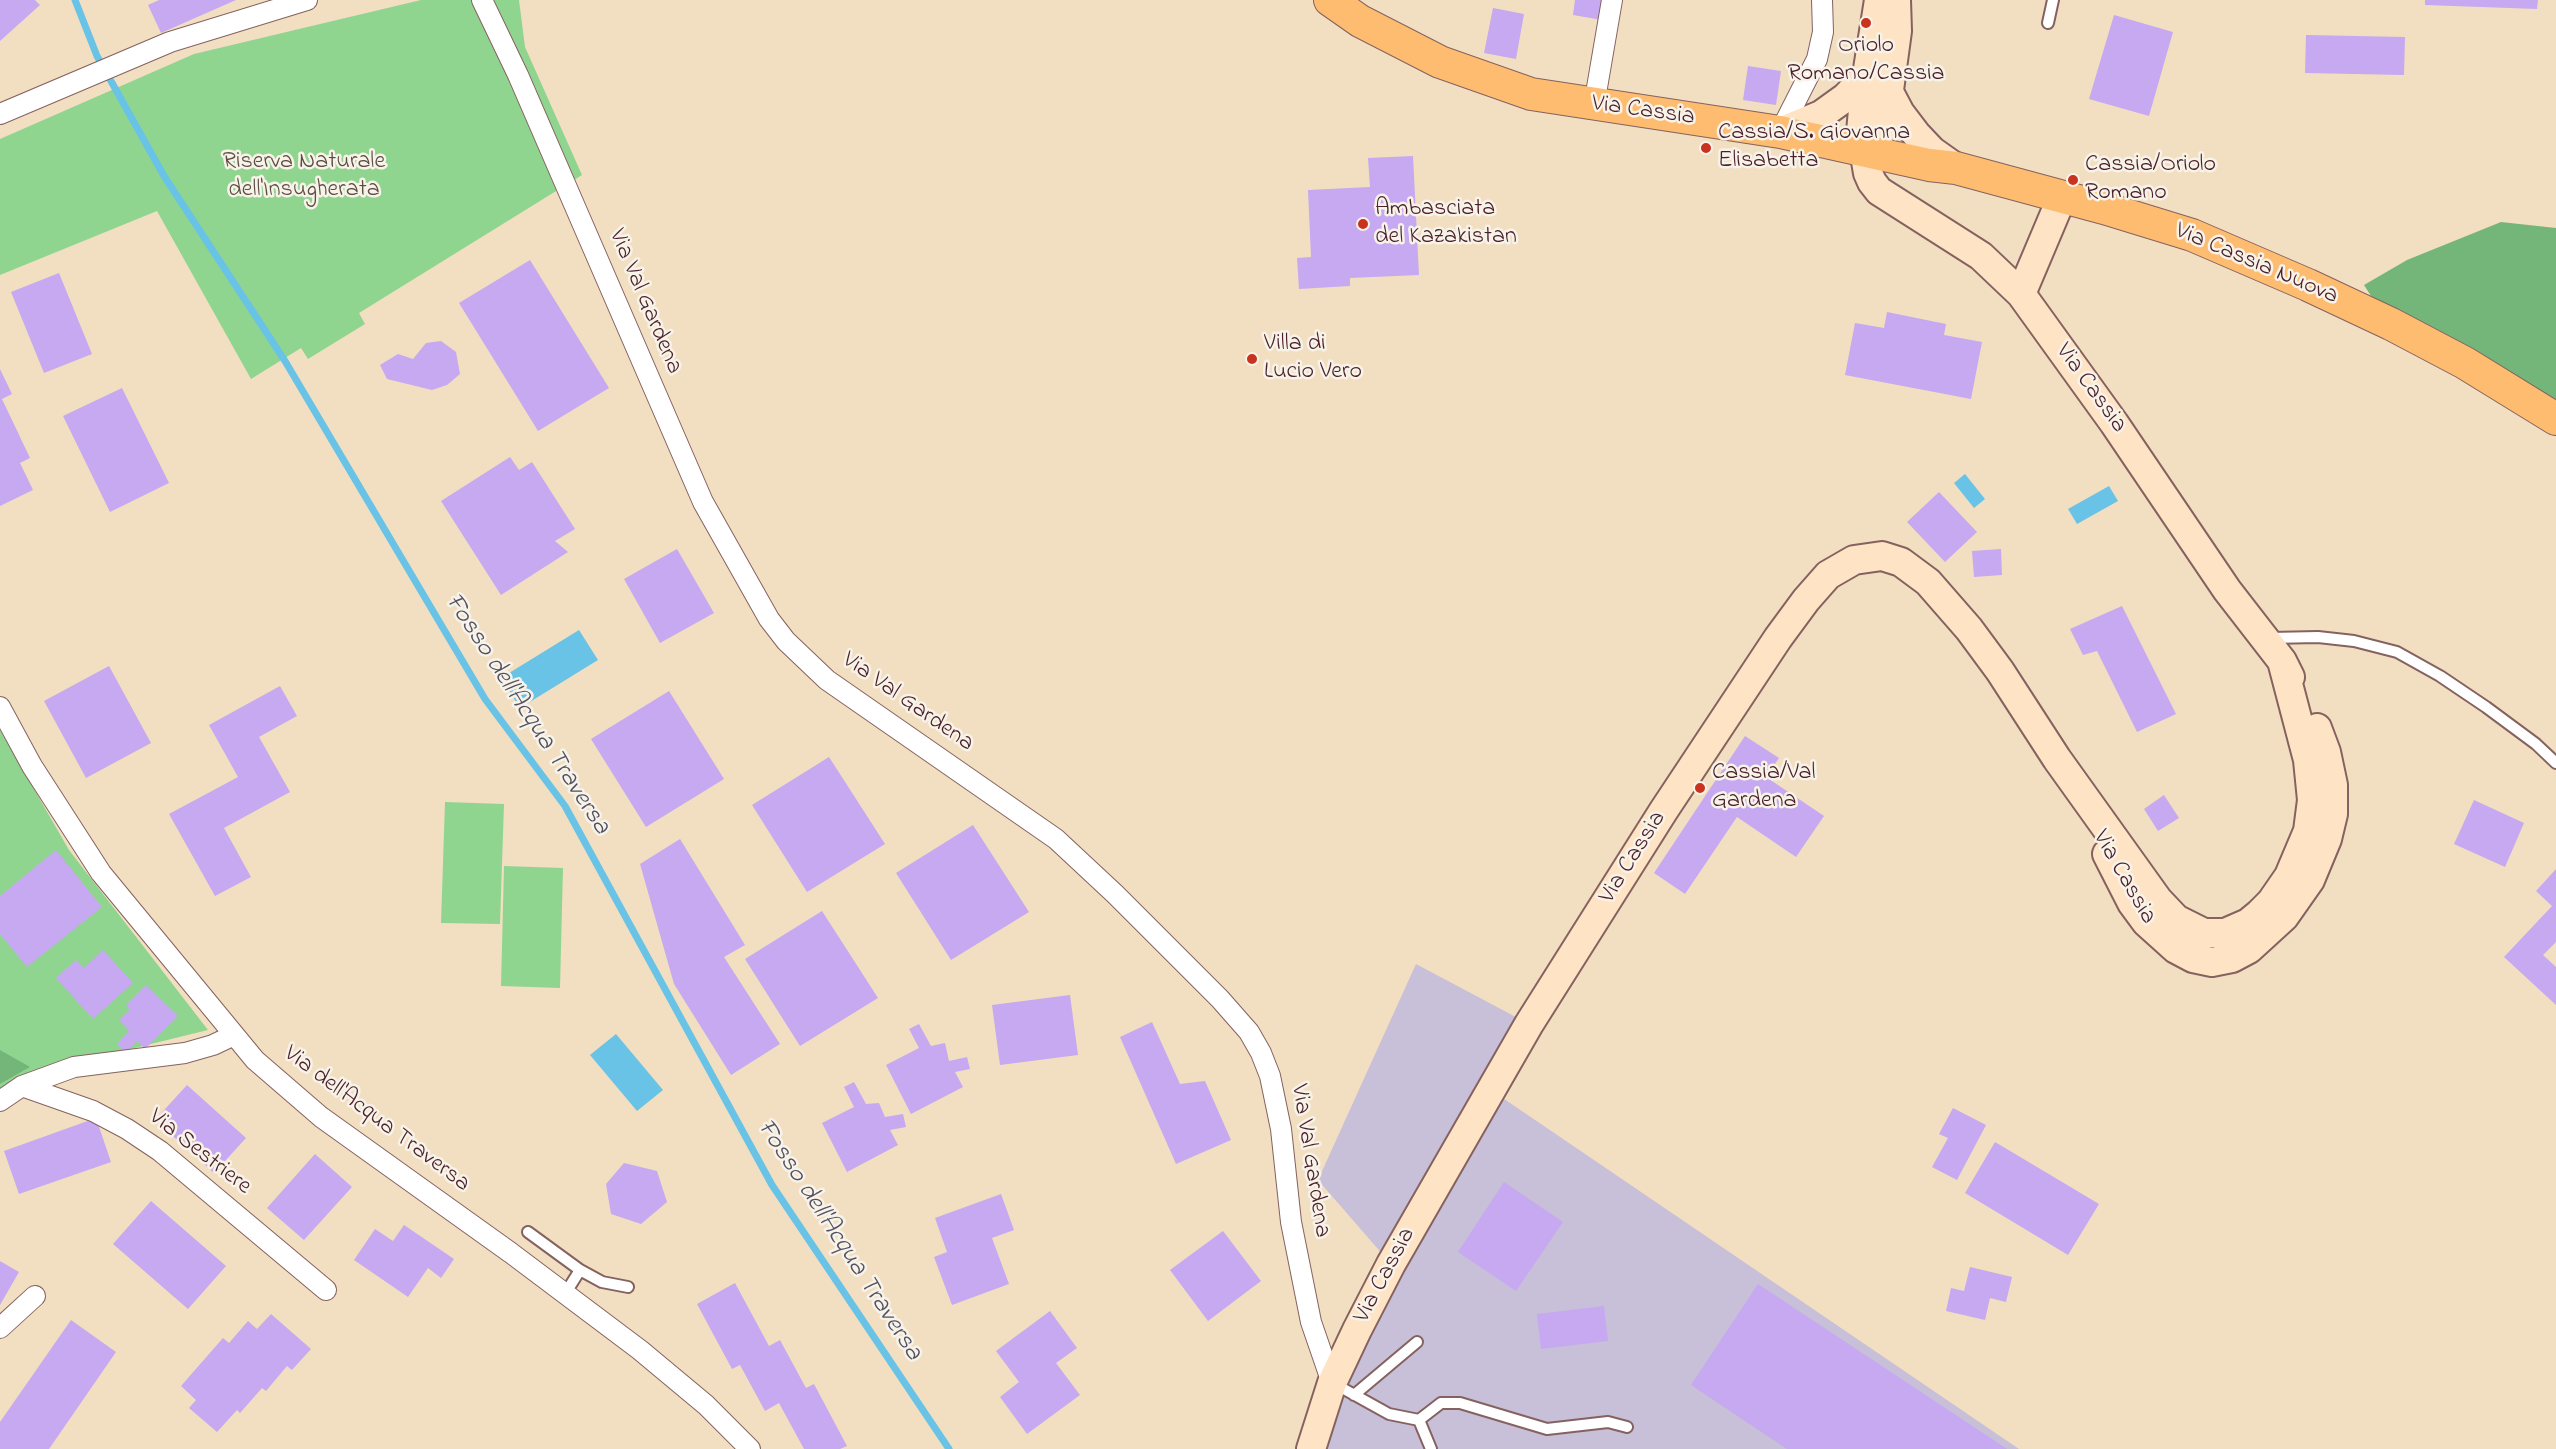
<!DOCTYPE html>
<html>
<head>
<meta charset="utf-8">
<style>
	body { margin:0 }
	canvas { display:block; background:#f2dec1 }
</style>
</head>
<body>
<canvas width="2556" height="1449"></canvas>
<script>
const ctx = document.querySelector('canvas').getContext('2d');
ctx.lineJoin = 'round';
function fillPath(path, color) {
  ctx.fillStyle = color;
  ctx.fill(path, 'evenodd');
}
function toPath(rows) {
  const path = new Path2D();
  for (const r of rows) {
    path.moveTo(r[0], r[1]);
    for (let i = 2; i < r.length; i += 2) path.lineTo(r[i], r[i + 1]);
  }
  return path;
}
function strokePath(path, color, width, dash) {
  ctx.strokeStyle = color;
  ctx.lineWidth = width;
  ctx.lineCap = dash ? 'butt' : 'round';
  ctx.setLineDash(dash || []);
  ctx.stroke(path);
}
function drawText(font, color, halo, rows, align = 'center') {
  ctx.font = font + ' "Indie Flower",sans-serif';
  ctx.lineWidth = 5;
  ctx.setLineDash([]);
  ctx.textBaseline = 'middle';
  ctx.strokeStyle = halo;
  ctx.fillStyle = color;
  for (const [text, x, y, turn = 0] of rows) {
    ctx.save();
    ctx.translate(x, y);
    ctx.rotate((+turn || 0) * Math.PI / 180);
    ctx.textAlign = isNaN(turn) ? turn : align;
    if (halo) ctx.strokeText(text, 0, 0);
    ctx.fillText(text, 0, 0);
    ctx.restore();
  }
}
fillPath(toPath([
	[1416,964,1529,1024,1491,1090,2019,1449,1311,1449,1391,1264,1318,1180]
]), '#c8bfd8');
fillPath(toPath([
	[421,0,519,0,525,47,582,175,359,313,365,324,308,359,301,348,251,379,157,211,0,275,0,139,194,54],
	[0,730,69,850,208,1030,37,1072,0,1094],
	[445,802,504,804,500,924,441,923],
	[504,866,563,868,560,988,501,986]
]), '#90d58f');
fillPath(toPath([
	[2501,222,2556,228,2556,402,2467,348,2371,296,2364,285,2407,260],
	[0,1050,30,1067,0,1084]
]), '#74b67a');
fillPath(toPath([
	[1965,474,1985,499,1974,508,1954,483],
	[2109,486,2118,501,2077,524,2068,509],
	[579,630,598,660,520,708,501,678],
	[616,1034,663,1090,637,1111,590,1055]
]), '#68c3e6');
strokePath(toPath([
	[75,0,97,56,164,176,285,361,485,699,565,806,772,1185,949,1449]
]), '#68c3e6', 7);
fillPath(toPath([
	[0,0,35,0,40,5,0,41],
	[159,0,236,0,161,33,148,5],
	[1575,0,1605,0,1602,20,1573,15],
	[2425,0,2538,0,2537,9,2425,5],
	[1493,8,1524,14,1516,59,1484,53],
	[2114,15,2173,32,2149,116,2089,99],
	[2306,35,2405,37,2404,75,2305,73],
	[1748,66,1781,71,1776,105,1743,100],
	[1413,156,1419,275,1350,278,1350,286,1299,289,1297,258,1311,257,1308,190,1370,187,1368,158],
	[530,260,609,388,538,431,459,303],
	[59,273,92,354,44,373,11,292],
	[1887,312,1946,324,1944,335,1982,342,1971,399,1845,375,1855,323,1884,328],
	[441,341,456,352,460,374,447,385,432,390,387,379,380,365,398,354,413,359,426,343],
	[0,369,12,394,2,399,30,458,20,463,33,490,0,506],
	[122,388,169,483,110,512,63,416],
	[510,457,519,470,532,462,575,529,555,541,568,552,501,595,441,501],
	[1939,492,1977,532,1945,562,1907,522],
	[677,549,714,613,660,643,624,579],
	[2001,549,2002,575,1974,577,1972,551],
	[2122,606,2176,714,2137,732,2097,651,2083,655,2070,629],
	[109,666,151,743,86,778,44,701],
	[280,686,297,716,259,737,290,792,224,828,251,877,215,896,169,814,238,777,209,725],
	[669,691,724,779,646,827,591,739],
	[1745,736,1779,758,1766,777,1824,816,1796,857,1737,817,1685,894,1654,873],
	[829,757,885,844,807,892,752,805],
	[2164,795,2179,818,2158,831,2144,809],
	[2474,800,2524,823,2505,867,2454,844],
	[973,825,1029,912,951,960,896,873],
	[680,839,745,945,724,957,780,1044,731,1075,674,984,640,864],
	[56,850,102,907,27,967,0,934,0,896],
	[2556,869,2556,942,2543,955,2556,967,2556,1005,2504,957,2552,906,2536,891],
	[822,911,878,998,800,1046,745,959],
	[103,950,133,983,93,1019,56,978,76,960,84,968],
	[146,985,178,1016,145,1049,137,1041,126,1053,117,1044,129,1031,119,1020,130,1009,126,1005],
	[1070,995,1078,1055,1000,1065,992,1005],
	[1152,1022,1180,1084,1205,1081,1231,1140,1176,1164,1120,1037],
	[919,1024,931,1046,945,1043,949,1061,967,1057,970,1069,955,1072,963,1087,911,1114,886,1065,919,1048,909,1029],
	[854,1082,866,1104,879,1103,885,1117,903,1114,906,1127,890,1130,898,1145,847,1172,822,1123,854,1107,844,1087],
	[187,1085,246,1138,214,1173,155,1120],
	[1953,1108,1986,1125,1957,1180,1932,1167,1948,1138,1939,1134],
	[96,1118,111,1162,19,1194,4,1151],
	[1995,1142,2099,1204,2068,1255,1965,1193],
	[315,1154,352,1187,304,1240,267,1208],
	[624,1163,657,1171,667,1202,641,1224,611,1214,606,1184],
	[1504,1182,1563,1222,1516,1291,1458,1252],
	[1001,1194,1014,1230,992,1238,1009,1284,952,1305,934,1257,947,1252,935,1218],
	[151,1201,226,1266,188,1309,113,1244],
	[404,1225,454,1259,441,1278,428,1268,408,1297,354,1260,375,1229,393,1241],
	[1223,1231,1261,1281,1208,1321,1170,1270],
	[0,1261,19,1272,0,1305],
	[1970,1267,2012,1277,2006,1302,1990,1298,1985,1320,1946,1311,1951,1288,1964,1291],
	[735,1283,769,1346,780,1340,806,1388,814,1384,847,1446,840,1449,804,1449,779,1403,765,1411,740,1365,732,1369,697,1304],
	[1758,1284,2007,1449,1787,1449,1691,1385],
	[1604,1306,1608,1341,1541,1349,1537,1314],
	[1050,1311,1077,1348,1056,1363,1080,1395,1027,1434,1000,1397,1019,1382,996,1351],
	[271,1314,311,1349,292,1370,287,1366,266,1391,262,1388,240,1413,237,1410,217,1432,189,1408,196,1400,181,1386,223,1338,229,1343,248,1321,257,1329],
	[71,1320,116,1352,49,1449,0,1449,0,1422]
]), '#c6a9f1');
const lane = toPath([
	[2048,23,2053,0],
	[2270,638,2318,637,2354,641,2397,652,2440,676,2486,707,2536,744,2556,763],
	[528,1232,580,1270,602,1282,628,1287],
	[565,1294,580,1270],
	[1333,1383,1389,1414,1419,1420,1431,1449],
	[1354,1395,1417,1342],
	[1419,1420,1441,1403,1460,1403,1547,1429,1608,1422,1627,1427]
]);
const street = toPath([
	[482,0,518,75,703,502,769,619,786,641,827,680,1056,839,1115,894,1220,999,1249,1032,1261,1053,1270,1076,1281,1129,1291,1222,1311,1322,1332,1383],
	[1594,105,1612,0],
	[0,114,170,42,307,0],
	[1780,132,1817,59,1823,32,1822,0],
	[0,707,32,766,101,873,255,1060,321,1117,511,1253,640,1350,706,1405,750,1449],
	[22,1086,93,1111,127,1129,160,1151,326,1290],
	[0,1101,22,1086,74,1067,185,1053,213,1045,234,1035],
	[0,1328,35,1296]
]);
const secondary = toPath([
	[1879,0,1865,88,1861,132,1868,173,1872,182,1879,191,1981,256,2021,294,2114,423,2227,590,2282,661,2290,677],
	[1890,94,1900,113,1916,134,1932,151,1956,168],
	[1780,132,1821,115,1846,97,1868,74],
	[1864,150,1873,145,1879,136,1886,112,1897,31,1896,0],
	[2021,294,2062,197],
	[2107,854,2132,903,2146,922,2176,949,2193,958,2212,962,2232,958,2249,949,2284,917,2310,880,2327,839,2333,814,2333,785,2326,752,2317,728],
	[1311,1449,1332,1383,1357,1330,1391,1264,1529,1024,1664,810,1778,638,1806,600,1828,575,1854,560,1882,556,1901,562,1928,582,1969,629,2000,671,2057,759,2158,900,2176,919,2204,933,2225,933,2248,923,2259,914,2271,902,2289,876,2308,831,2312,800,2308,760,2282,661]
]);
const primary = toPath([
	[1330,0,1360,21,1440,62,1531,94,1780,132,1929,165,1956,168,2104,208,2192,235,2308,285,2391,324,2465,363,2556,419]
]);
strokePath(lane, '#856260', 14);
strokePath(street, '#856260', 22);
strokePath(secondary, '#856260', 32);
strokePath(primary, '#856260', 34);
strokePath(lane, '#fff', 10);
strokePath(street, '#fff', 20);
strokePath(secondary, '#fee4c5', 28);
strokePath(primary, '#fdbc6f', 32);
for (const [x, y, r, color] of [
	[1866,23,6,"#c8321e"],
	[1706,148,6,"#c8321e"],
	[2073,180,6,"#c8321e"],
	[1363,224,6,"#c8321e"],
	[1252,359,6,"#c8321e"],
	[1700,788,6,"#c8321e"]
]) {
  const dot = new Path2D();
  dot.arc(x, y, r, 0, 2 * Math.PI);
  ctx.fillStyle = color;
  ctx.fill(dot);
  strokePath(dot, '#f7f3e8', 2);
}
drawText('24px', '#4a1f2b', '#f7f3e8', [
	["Oriolo",1866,47,"center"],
	["Romano/Cassia",1866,75,"center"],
	["Cassia/S. Giovanna",1718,134],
	["Elisabetta",1718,162],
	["Cassia/Oriolo",2085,166],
	["Romano",2085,194],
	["Ambasciata",1375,210],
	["del Kazakistan",1375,238],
	["Villa di",1264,345],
	["Lucio Vero",1264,373],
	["Cassia/Val",1712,774],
	["Gardena",1712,802]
], 'left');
drawText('24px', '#4a1f2b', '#f7f3e8', [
	["Via Cassia",1643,112,8],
	["Via Cassia Nuova",2256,265,23],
	["Via Val Gardena",644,302,67],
	["Via Cassia",2090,389,54],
	["Via Val Gardena",907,703,35],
	["Via Cassia",1634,858,-58],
	["Via Cassia",2123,878,60],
	["Via dell'Acqua Traversa",376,1120,37],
	["Via Sestriere",199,1153,38],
	["Via Val Gardena",1309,1161,81],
	["Via Cassia",1386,1276,-62]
]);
drawText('24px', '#5c4c44', '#f7f3e8', [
	["Riserva Naturale",304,163],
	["dell'Insugherata",304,191]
]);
drawText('italic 26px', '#535063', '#f7f3e8', [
	["Fosso dell'Acqua Traversa",526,715,57],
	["Fosso dell'Acqua Traversa",838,1241,57]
]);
</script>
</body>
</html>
